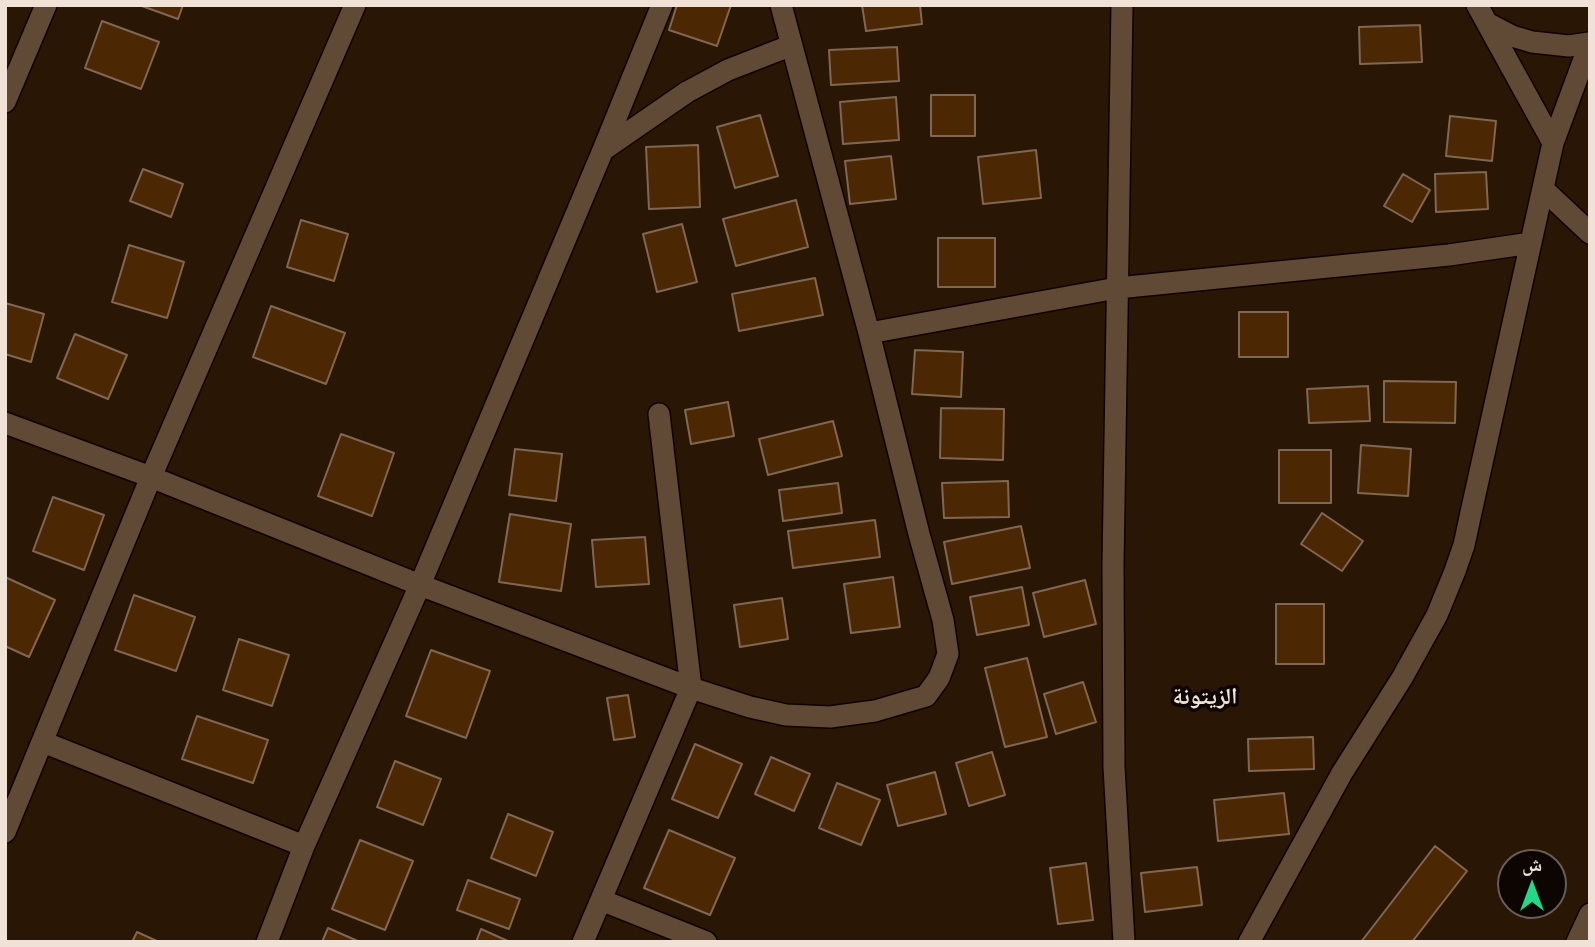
<!DOCTYPE html>
<html>
<head>
<meta charset="utf-8">
<style>
	body { margin:0 }
	#map { position:relative; width:1595px; height:947px; overflow:hidden; background:#2a1604; font-family:Montserrat,"Noto Naskh Arabic",sans-serif }
	canvas { display:block }
	.frame { position:absolute; inset:0; border:7px solid #f0e2d7; pointer-events:none }
	.north { position:absolute; left:1497px; top:849px; width:70px; height:70px; box-sizing:border-box; background:#0c0501; border:2px solid #675d57; border-radius:50%; rotate:0deg; font-size:19px; font-weight:700; line-height:28px; text-align:center; color:#f0e2d7 }
	.north::after { content:''; display:block; margin:auto; width:24px; height:32px; background:#23d886; clip-path:polygon(50% 0,100% 100%,50% 72%,0 100%) }
</style>
</head>
<body>
<div id="map">
<canvas width="1595" height="947"></canvas>
<div class="frame"></div>
<div class="north">ش</div>
</div>
<script>
const ctx = document.querySelector('canvas').getContext('2d');
ctx.lineJoin = 'round';
function fillPath(path, color) {
  ctx.fillStyle = color;
  ctx.fill(path, 'evenodd');
}
function toPath(rows) {
  const path = new Path2D();
  for (const r of rows) {
    path.moveTo(r[0], r[1]);
    for (let i = 2; i < r.length; i += 2) path.lineTo(r[i], r[i + 1]);
  }
  return path;
}
function strokePath(path, color, width, dash) {
  ctx.strokeStyle = color;
  ctx.lineWidth = width;
  ctx.lineCap = dash ? 'butt' : 'round';
  ctx.setLineDash(dash || []);
  ctx.stroke(path);
}
function drawText(font, color, halo, rows, align = 'center') {
  ctx.font = font + ' Montserrat,"Noto Naskh Arabic",sans-serif';
  ctx.lineWidth = 7;
  ctx.setLineDash([]);
  ctx.textBaseline = 'middle';
  ctx.strokeStyle = halo;
  ctx.fillStyle = color;
  for (const [text, x, y, turn = 0] of rows) {
    ctx.save();
    ctx.translate(x, y);
    ctx.rotate((+turn || 0) * Math.PI / 180);
    ctx.textAlign = isNaN(turn) ? turn : align;
    if (halo) ctx.strokeText(text, 0, 0);
    ctx.fillText(text, 0, 0);
    ctx.restore();
  }
}
const building = toPath([
	[139,5,183,5,178,19,139,5],
	[677,5,731,5,717,46,669,30,677,5],
	[862,5,920,5,922,24,866,31,862,5],
	[102,21,159,42,141,89,85,68,102,21],
	[1420,25,1422,62,1360,64,1359,27,1420,25],
	[897,47,899,81,831,85,829,50,897,47],
	[931,95,975,95,975,136,931,136,931,95],
	[896,97,899,140,843,144,840,102,896,97],
	[760,115,778,176,735,188,717,127,760,115],
	[1450,116,1496,121,1492,161,1446,156,1450,116],
	[698,145,700,207,649,209,646,147,698,145],
	[1036,150,1041,198,983,204,978,157,1036,150],
	[891,156,896,199,850,204,845,161,891,156],
	[143,169,183,184,171,217,130,201,143,169],
	[1486,172,1488,209,1436,212,1435,174,1486,172],
	[1403,174,1430,190,1412,222,1384,206,1403,174],
	[796,200,808,247,736,266,723,219,796,200],
	[301,220,348,234,334,281,287,267,301,220],
	[682,224,697,282,657,292,643,234,682,224],
	[938,238,995,238,995,287,938,287,938,238],
	[129,245,184,262,167,318,112,302,129,245],
	[815,278,823,315,739,331,732,294,815,278],
	[5,303,44,314,31,362,5,354,5,303],
	[271,306,345,333,326,384,253,357,271,306],
	[1239,312,1288,312,1288,357,1239,357,1239,312],
	[75,334,127,355,108,399,57,378,75,334],
	[915,350,963,352,961,397,912,394,915,350],
	[1384,381,1456,382,1455,423,1384,422,1384,381],
	[1368,386,1370,421,1309,423,1307,389,1368,386],
	[728,402,734,436,691,444,685,410,728,402],
	[941,408,1004,409,1003,460,940,458,941,408],
	[833,421,842,456,768,475,759,439,833,421],
	[341,434,394,453,372,516,318,496,341,434],
	[1361,445,1411,449,1408,496,1358,493,1361,445],
	[515,449,562,454,556,501,509,495,515,449],
	[1279,450,1331,450,1331,503,1279,503,1279,450],
	[1008,481,1009,517,944,518,942,483,1008,481],
	[838,483,842,513,783,521,779,490,838,483],
	[53,497,104,515,84,570,33,551,53,497],
	[1322,513,1363,541,1342,571,1301,544,1322,513],
	[510,514,571,524,561,591,499,582,510,514],
	[875,520,880,557,793,568,788,531,875,520],
	[1021,526,1030,568,952,584,944,542,1021,526],
	[645,537,649,584,596,587,592,540,645,537],
	[5,577,55,600,29,657,5,646,5,577],
	[893,577,900,627,851,633,844,584,893,577],
	[1085,580,1096,624,1044,637,1033,593,1085,580],
	[1022,587,1029,625,977,635,970,597,1022,587],
	[134,595,195,617,176,671,115,650,134,595],
	[782,598,788,639,740,647,734,605,782,598],
	[1276,604,1324,604,1324,664,1276,664,1276,604],
	[239,639,289,655,272,706,223,690,239,639],
	[431,650,490,671,466,738,406,716,431,650],
	[1027,658,1047,737,1005,747,985,668,1027,658],
	[1083,682,1096,722,1056,734,1044,694,1083,682],
	[628,695,635,737,614,740,607,698,628,695],
	[197,716,268,740,253,783,182,759,197,716],
	[1313,737,1314,769,1249,771,1248,739,1313,737],
	[695,744,742,764,718,818,672,799,695,744],
	[992,752,1005,795,969,806,956,763,992,752],
	[771,757,810,774,794,811,755,794,771,757],
	[395,761,441,779,423,825,377,807,395,761],
	[935,772,946,814,898,826,887,785,935,772],
	[837,783,880,800,861,845,819,828,837,783],
	[1284,793,1289,834,1218,841,1214,800,1284,793],
	[508,814,553,832,536,876,491,858,508,814],
	[669,830,735,858,710,915,644,888,669,830],
	[360,840,413,861,385,930,332,909,360,840],
	[1435,846,1467,871,1412,942,1361,942,1435,846],
	[1086,863,1093,920,1058,924,1050,868,1086,863],
	[1197,867,1202,905,1145,912,1141,873,1197,867],
	[468,880,520,899,509,929,457,910,468,880],
	[328,928,360,942,322,942,328,928],
	[481,929,510,942,476,942,481,929],
	[137,932,159,942,132,942,137,932]
]);
fillPath(building, '#4b2803');
strokePath(building, '#806753', 2);
const minor = toPath([
	[1122,5,1113,565,1114,767,1124,942],
	[1477,5,1553,143],
	[1487,23,1512,36,1532,42,1569,46,1589,43],
	[5,102,46,5],
	[603,150,687,92,728,70,792,45],
	[1543,189,1590,233],
	[869,333,1117,288,1449,255,1531,243],
	[5,423,151,477,420,585,691,688,750,707,786,715,830,717,875,711,926,696,939,678,948,654,943,620,919,534,869,333,781,5],
	[43,742,304,846],
	[5,832,151,477,355,5],
	[601,900,706,942],
	[267,942,304,846,420,585,603,150,662,5],
	[583,942,691,688,659,414],
	[1249,942,1342,773,1402,678,1437,615,1455,571,1464,545,1472,508,1553,143,1590,43],
	[1577,942,1590,914]
]);
strokePath(minor, '#110200', 24);
strokePath(minor, '#604935', 21);
drawText('bold 23px', '#f0e2d7', '#0c0501', [
	["الزيتونة",1205,697]
]);
</script>
</body>
</html>
